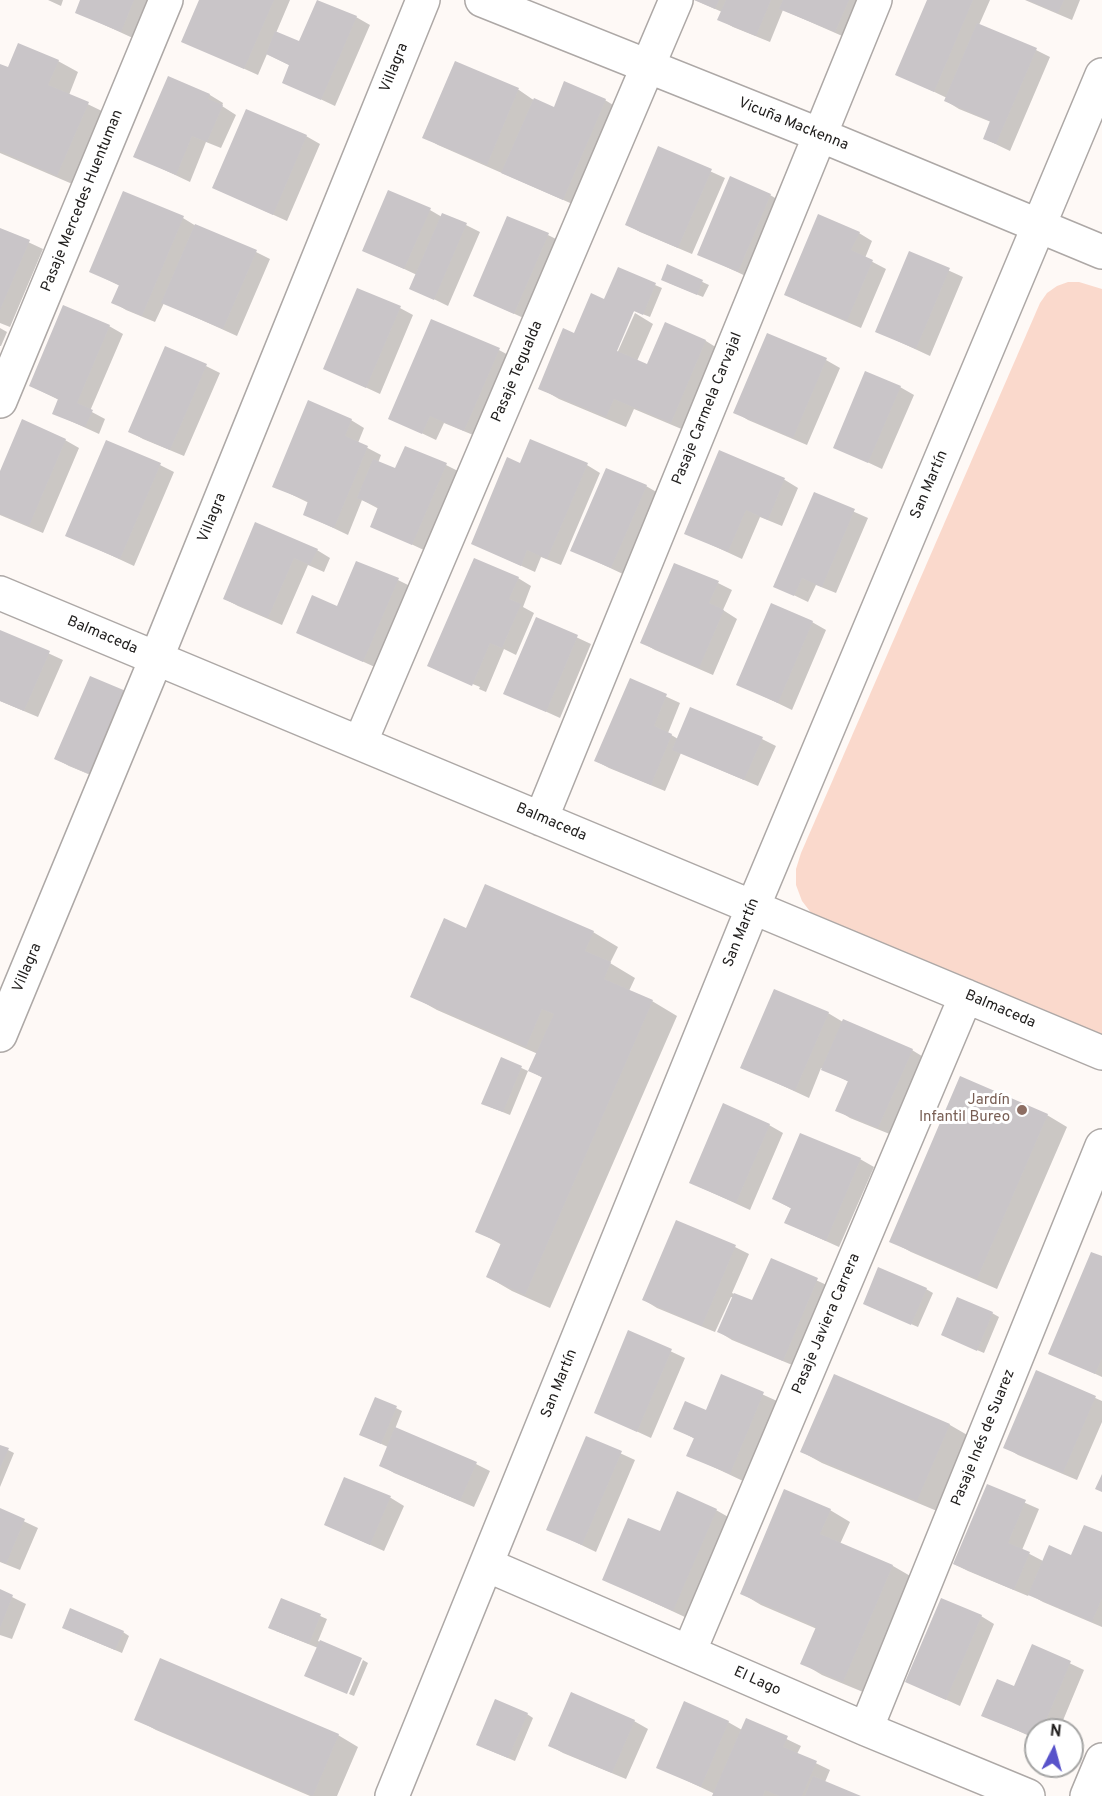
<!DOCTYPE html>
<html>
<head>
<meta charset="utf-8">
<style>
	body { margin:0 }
	#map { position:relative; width:1102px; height:1796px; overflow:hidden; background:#fef9f6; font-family:Overpass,sans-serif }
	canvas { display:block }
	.north { position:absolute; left:1024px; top:1718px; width:60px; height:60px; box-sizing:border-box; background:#fff; border:2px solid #a5a5a4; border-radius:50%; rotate:6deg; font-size:16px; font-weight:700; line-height:24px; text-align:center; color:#1f1d1c }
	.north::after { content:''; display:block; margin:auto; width:21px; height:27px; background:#5853ca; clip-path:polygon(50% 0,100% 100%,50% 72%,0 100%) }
</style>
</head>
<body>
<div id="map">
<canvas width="1102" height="1796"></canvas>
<div class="north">N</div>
</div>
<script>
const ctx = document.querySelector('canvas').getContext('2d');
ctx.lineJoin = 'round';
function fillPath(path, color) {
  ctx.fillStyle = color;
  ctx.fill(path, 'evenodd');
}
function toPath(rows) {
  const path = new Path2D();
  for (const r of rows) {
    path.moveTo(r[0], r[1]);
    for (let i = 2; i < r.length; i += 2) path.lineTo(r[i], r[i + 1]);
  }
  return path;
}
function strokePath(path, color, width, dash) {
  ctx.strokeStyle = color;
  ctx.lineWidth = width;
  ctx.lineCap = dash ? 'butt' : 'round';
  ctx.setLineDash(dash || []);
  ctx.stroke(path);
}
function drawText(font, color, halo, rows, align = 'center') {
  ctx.font = font + ' Overpass,sans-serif';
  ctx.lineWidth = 6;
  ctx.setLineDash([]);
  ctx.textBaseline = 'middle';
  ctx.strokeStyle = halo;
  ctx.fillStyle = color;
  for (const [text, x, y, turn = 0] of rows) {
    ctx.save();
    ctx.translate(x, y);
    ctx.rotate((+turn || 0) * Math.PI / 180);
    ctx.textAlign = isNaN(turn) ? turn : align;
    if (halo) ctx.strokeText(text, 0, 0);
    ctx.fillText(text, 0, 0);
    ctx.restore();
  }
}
fillPath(toPath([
	[1068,282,1079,282,1102,289,1102,1036,826,922,812,914,802,901,796,885,796,869,801,853,1040,303,1047,293,1057,286]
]), '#fad9cc');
fillPath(toPath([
	[48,0,63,0,61,6],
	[82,0,151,0,135,39,76,12],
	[201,0,290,0,276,33,300,43,356,17,370,25,335,106,284,82,291,66,267,54,258,75,183,41],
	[695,0,866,0,849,39,783,10,770,42,733,27,719,19,722,12],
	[928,0,990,0,979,25,1036,50,1050,57,1010,151,985,139,991,122,959,109,946,101,947,98,897,74],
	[1025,0,1080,0,1072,20],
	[58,61,78,72,69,95,108,114,77,186,0,153,0,66,9,69],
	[456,63,519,90,532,99,555,109,605,100,618,108,577,206,438,145,424,137],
	[169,78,210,95,223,103,222,106,236,115,221,148,206,142,190,182,135,156],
	[306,136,320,144,287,221,214,188],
	[659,148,725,178,692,254,640,232,627,225],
	[770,195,784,203,752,279,699,254],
	[430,210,442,217,466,225,480,232,448,306,411,288,417,275,364,250],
	[183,218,196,226,256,252,270,259,237,336,164,303,155,322,126,310,113,302,120,286,90,271],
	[0,229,43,249,10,327,0,323],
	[859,233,872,241,865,258,886,269,861,328,800,302,786,294],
	[548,235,562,242,528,320,475,296],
	[910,253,963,277,930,356,876,331],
	[668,266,709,285,703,297,669,283],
	[655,285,662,288,650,317,635,311,632,312,612,357,615,358,635,313,653,324,637,361,648,366,666,324,706,341,725,353,691,433,634,409,626,427,559,399,540,388,575,335,613,304],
	[400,308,413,315,380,394,324,368],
	[109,326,123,334,90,411,105,419,99,434,53,413,59,400,31,386],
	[0,328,7,332,1,346,0,346],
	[768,335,826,360,840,368,807,445,748,420,735,412],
	[499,350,512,357,478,437,444,423,436,440,390,418],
	[206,366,220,373,184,456,143,439,129,431],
	[900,387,914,395,882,469,835,447],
	[351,420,364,428,358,443,381,455,378,463,396,470,446,465,460,472,426,551,372,526,379,509,362,500,348,535,304,514,309,503,274,486],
	[65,440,79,448,43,533,0,515,0,475],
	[720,452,785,480,798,488,782,526,760,517,742,559,686,533],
	[160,465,174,472,134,566,67,535],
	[521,465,587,465,600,473,561,565,541,557,535,572,473,544],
	[646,486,660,494,625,575,572,550],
	[814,494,868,518,836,593,816,585,808,602,775,586],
	[256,524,317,550,330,558,324,572,308,565,282,625,238,606,225,599],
	[518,578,531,586,523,607,534,613,516,655,504,649,486,692,479,689,480,687,441,671,441,672,429,666],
	[398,580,412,587,377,668,298,632,338,608],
	[718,583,732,590,723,610,737,619,713,675,655,650,641,642],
	[537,619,591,644,560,718,505,693],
	[812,622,826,630,792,710,738,684],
	[0,631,63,660,38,717,0,701],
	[630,680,680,703,668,733,678,739,762,739,776,746,758,786,681,753,665,791,609,768,596,761],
	[56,759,112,784,69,766],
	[466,930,593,932,618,947,610,963,635,978,629,991,652,1001,677,1016,550,1308,512,1291,488,1277,502,1245,477,1231,543,1078,530,1071,538,1054,437,1010,412,996],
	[828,1013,843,1022,912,1050,925,1058,892,1135,850,1118,837,1110,849,1082,821,1068,809,1098,742,1067],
	[502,1059,528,1071,510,1115,490,1107],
	[1047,1115,1067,1127,997,1289,911,1252,891,1241],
	[769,1125,783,1133,750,1210,691,1183],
	[860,1159,874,1167,839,1247,786,1223,792,1209,774,1199],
	[677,1222,735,1247,749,1254,732,1293,753,1302,772,1260,831,1287,797,1367,732,1340,719,1332,734,1298,731,1297,715,1332,657,1308,644,1300],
	[1102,1258,1102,1377,1050,1353],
	[926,1289,933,1293,918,1327,871,1307],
	[992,1313,999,1317,984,1353,942,1335],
	[629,1332,685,1358,651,1438,595,1412],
	[1037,1372,1102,1401,1102,1422,1077,1480,1018,1455,1005,1447],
	[722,1376,777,1401,743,1481,688,1455,695,1439,675,1428,706,1411],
	[834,1376,950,1425,969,1436,937,1511,822,1463,802,1452],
	[396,1408,402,1411,395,1429,476,1464,490,1471,474,1507,394,1473,381,1465,388,1447,368,1438],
	[587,1438,635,1460,596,1552,548,1529],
	[0,1446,14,1453,0,1487],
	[345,1479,391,1498,404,1506,384,1551,326,1525],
	[987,1486,1039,1509,1022,1550,1043,1561,1072,1557,1102,1534,1102,1627,1043,1602,1029,1594,1028,1596,968,1571,954,1564],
	[784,1491,830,1510,850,1522,840,1544,893,1566,912,1577,863,1692,822,1675,802,1663,817,1629,761,1605,741,1593],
	[0,1510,38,1528,20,1570,0,1562],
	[716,1510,730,1518,687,1618,603,1579],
	[0,1591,26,1604,12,1639,0,1635],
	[281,1599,327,1619,318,1641,360,1659,318,1648,276,1631],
	[981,1616,994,1624,960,1706,907,1682],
	[70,1631,123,1632,129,1636,122,1653],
	[1033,1646,1084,1670,1059,1730,1036,1730,1036,1739,983,1715,1015,1688],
	[363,1660,368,1663,354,1696,349,1694],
	[527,1714,533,1718,515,1761,484,1748],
	[136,1719,338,1735,358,1747,337,1796,310,1796,156,1730],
	[747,1720,801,1746,797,1754,830,1770,825,1782,857,1796,714,1796,715,1794,658,1767,728,1722,742,1730],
	[634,1721,648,1729,626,1779,563,1753,549,1745]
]), '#0003');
fillPath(toPath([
	[80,0,134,0,121,32,75,13],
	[199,0,274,0,244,69,181,42],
	[317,0,357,16,321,100,282,83,289,65,266,54,275,31,299,41],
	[694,0,719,0,715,9],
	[726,0,771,0,756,36,717,20],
	[783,0,849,0,835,32,779,9],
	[927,0,973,0,934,92,895,75],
	[1027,0,1064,0,1058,13],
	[977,23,1037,48,996,144,983,139,990,121,944,101],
	[18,43,59,60,48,85,89,102,57,176,0,151,0,64,8,67],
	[455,61,519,88,487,165,422,138],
	[168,76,210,94,208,99,223,105,207,142,192,136,176,175,133,157],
	[564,81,606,99,563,200,501,173,534,98,554,107],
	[246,109,307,135,273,215,212,188],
	[658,146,712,169,678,248,625,225],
	[730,176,771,194,738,272,697,255],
	[388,190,431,208,404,269,362,251],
	[123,191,184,216,142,316,111,303,119,285,89,272],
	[442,213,467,223,434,300,409,289],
	[818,214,860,232,851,250,873,260,847,321,784,295],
	[507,216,549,233,514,314,473,296],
	[195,224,257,250,223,329,161,303],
	[0,228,30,240,0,310],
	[909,251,950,268,916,349,875,332],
	[667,264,703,280,697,295,661,280],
	[618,267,656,283,643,315,634,311,617,351,647,364,665,322,706,340,671,423,614,399,606,417,538,389,563,328,574,333,591,293,604,299],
	[357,288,401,306,366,388,323,369],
	[63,305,110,325,77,403,93,410,85,427,52,414,58,399,29,386],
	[431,319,500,348,464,431,430,416,422,434,388,419],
	[767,333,827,358,793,438,733,413],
	[165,346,207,364,170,450,128,432],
	[865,371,901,386,868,463,833,448],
	[308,400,352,419,345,436,368,446,334,528,303,515,308,501,272,487],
	[22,419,66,439,29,526,0,514,0,471],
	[530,439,588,463,547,559,527,550,521,566,471,544,507,457,520,463],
	[106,440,161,463,120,559,65,536],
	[405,446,447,463,412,545,370,527,378,507,357,498,373,459,395,468],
	[719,450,785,478,768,520,746,510,728,552,684,534],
	[606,468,647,485,611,568,570,551],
	[814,492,855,509,822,587,802,578,794,596,773,587],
	[255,522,318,549,310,565,294,558,268,618,223,599],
	[474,558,519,577,509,599,521,604,502,648,490,643,472,686,427,666],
	[356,561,399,578,363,662,296,633,312,595,337,606],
	[674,563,719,581,709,603,724,610,699,668,640,643],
	[771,603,813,621,778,703,736,685],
	[536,617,578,635,546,712,503,694],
	[0,630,50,651,24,711,0,701],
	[90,676,133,694,98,778,54,759],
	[630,678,667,694,654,726,672,734,651,785,594,761],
	[690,707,763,737,744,780,672,750],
	[485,884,594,931,585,951,611,962,604,979,653,1000,525,1295,486,1277,501,1243,475,1232,542,1077,528,1071,554,1014,542,1009,526,1047,410,997,444,918,466,928],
	[774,989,829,1012,795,1091,740,1068],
	[843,1019,913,1049,878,1128,835,1111,848,1081,821,1070],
	[501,1057,522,1066,503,1112,481,1104],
	[960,1076,1048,1114,977,1279,889,1242],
	[723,1103,770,1124,736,1203,689,1183],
	[800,1133,861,1158,826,1241,784,1223,791,1208,772,1199],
	[676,1220,736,1245,702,1326,642,1300],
	[1091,1252,1102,1256,1102,1358,1095,1374,1048,1354],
	[771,1258,818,1278,783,1361,717,1332,734,1293,752,1300],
	[878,1267,927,1288,911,1325,863,1304],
	[957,1297,993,1312,977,1351,941,1335],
	[628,1330,672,1349,637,1432,594,1413],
	[1036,1370,1096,1396,1063,1473,1003,1448],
	[721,1374,764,1392,730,1474,686,1456,694,1438,673,1429,685,1401,706,1410],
	[834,1374,950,1424,917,1501,800,1452],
	[375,1397,397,1406,381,1444,359,1435],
	[395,1427,477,1462,460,1501,379,1466],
	[586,1436,622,1451,582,1545,546,1530],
	[0,1445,9,1448,0,1468],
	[1102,1474,1102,1492,1095,1489],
	[344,1477,391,1496,370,1545,324,1525],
	[987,1484,1026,1500,1008,1543,1030,1552,1014,1590,953,1564],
	[784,1489,831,1509,820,1534,893,1565,843,1682,800,1664,816,1627,740,1594],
	[677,1491,717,1509,673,1611,602,1580,628,1518,660,1531],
	[0,1508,25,1519,6,1564,0,1561],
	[1084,1525,1102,1532,1102,1598,1092,1622,1028,1595,1049,1545,1071,1555],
	[0,1589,13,1595,0,1628],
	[281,1598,321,1614,309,1644,268,1628],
	[941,1598,982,1615,946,1700,905,1682],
	[70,1608,124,1631,115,1650,62,1628],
	[320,1640,362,1658,347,1694,304,1676],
	[1032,1644,1071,1661,1042,1730,1036,1730,1036,1738,981,1716,997,1679,1014,1686],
	[160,1658,339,1734,313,1796,134,1720],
	[571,1692,635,1720,612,1773,548,1746],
	[495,1699,528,1713,508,1758,476,1745],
	[684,1701,729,1721,701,1787,656,1768],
	[746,1718,788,1736,783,1747,817,1761,802,1796,779,1796,765,1790,763,1796,712,1796],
	[813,1776,861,1796,805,1796]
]), '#c9c5c8');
const minor = toPath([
	[482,0,820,135,1102,252],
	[0,401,166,0],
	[0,593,1102,1053],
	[360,743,676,0],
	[541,819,875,0],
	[0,1035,156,659,423,0],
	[487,1565,866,1729,1028,1796],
	[689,1652,966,996],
	[866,1729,1102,1146],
	[392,1796,753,907,1102,75],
	[1087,1796,1102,1760]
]);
strokePath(minor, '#ada8a6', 36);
strokePath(minor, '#fff', 33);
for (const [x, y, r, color] of [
	[1022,1110,6,"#8d6e63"]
]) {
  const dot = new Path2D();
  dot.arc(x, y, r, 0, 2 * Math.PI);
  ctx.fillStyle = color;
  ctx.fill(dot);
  strokePath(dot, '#fff', 2);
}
drawText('15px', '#1f1d1c', '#fff', [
	["Villagra",395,68,-68],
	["Vicuña Mackenna",793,125,22],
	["Pasaje Mercedes Huentuman",83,201,-68],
	["Pasaje Tegualda",518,372,-67],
	["Pasaje Carmela Carvajal",708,409,-68],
	["San Martín",930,485,-67],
	["Villagra",213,518,-68],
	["Balmaceda",102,636,23],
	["Balmaceda",551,823,23],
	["San Martín",742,933,-68],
	["Villagra",28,968,-67],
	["Balmaceda",1000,1010,23],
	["Pasaje Javiera Carrera",827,1324,-67],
	["San Martín",560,1384,-68],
	["Pasaje Inés de Suarez",984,1438,-68],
	["El Lago",757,1682,24]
]);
drawText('15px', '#785e54', '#fff', [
	["Jardín",1010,1101],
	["Infantil Bureo",1010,1118]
], 'right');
</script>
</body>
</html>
